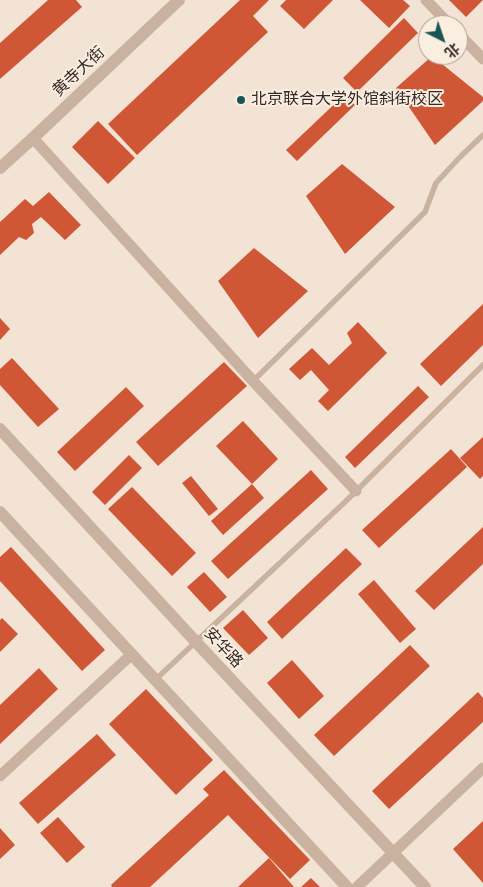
<!DOCTYPE html>
<html>
<head>
<meta charset="utf-8">
<style>
	body { margin:0 }
	#map { position:relative; width:483px; height:887px; overflow:hidden; background:#f2e3d4; font-family:Arial,"Noto Sans SC",sans-serif }
	canvas { display:block }
	.north { position:absolute; left:418px; top:15px; width:50px; height:50px; box-sizing:border-box; background:#faeee0; border:1px solid #ab9f95; border-radius:50%; rotate:139deg; font-size:14px; font-weight:700; line-height:20px; text-align:center; color:#342824 }
	.north::after { content:''; display:block; margin:auto; width:18px; height:22px; background:#175557; clip-path:polygon(50% 0,100% 100%,50% 72%,0 100%) }
</style>
</head>
<body>
<div id="map">
<canvas width="483" height="887"></canvas>
<div class="north">北</div>
</div>
<script>
const ctx = document.querySelector('canvas').getContext('2d');
ctx.lineJoin = 'round';
function fillPath(path, color) {
  ctx.fillStyle = color;
  ctx.fill(path, 'evenodd');
}
function toPath(rows) {
  const path = new Path2D();
  for (const r of rows) {
    path.moveTo(r[0], r[1]);
    for (let i = 2; i < r.length; i += 2) path.lineTo(r[i], r[i + 1]);
  }
  return path;
}
function strokePath(path, color, width, dash) {
  ctx.strokeStyle = color;
  ctx.lineWidth = width;
  ctx.lineCap = dash ? 'butt' : 'round';
  ctx.setLineDash(dash || []);
  ctx.stroke(path);
}
function drawText(font, color, halo, rows, align = 'center') {
  ctx.font = font + ' Arial,"Noto Sans SC",sans-serif';
  ctx.lineWidth = 4;
  ctx.setLineDash([]);
  ctx.textBaseline = 'middle';
  ctx.strokeStyle = halo;
  ctx.fillStyle = color;
  for (const [text, x, y, turn = 0] of rows) {
    ctx.save();
    ctx.translate(x, y);
    ctx.rotate((+turn || 0) * Math.PI / 180);
    ctx.textAlign = isNaN(turn) ? turn : align;
    if (halo) ctx.strokeText(text, 0, 0);
    ctx.fillText(text, 0, 0);
    ctx.restore();
  }
}
fillPath(toPath([
	[48,0,76,0,82,7,0,79,0,43],
	[240,0,269,0,253,16,268,32,137,155,108,124],
	[286,0,333,0,304,29,280,6],
	[360,0,403,0,410,6,389,28],
	[449,0,483,0,466,17],
	[404,18,418,33,357,92,343,78],
	[432,56,483,97,483,101,435,145,396,88],
	[345,94,355,105,297,161,286,150],
	[98,121,135,158,108,184,72,147],
	[342,164,395,207,345,254,306,196],
	[49,192,81,225,65,240,41,217,32,224,34,233,26,240,19,237,0,255,0,222,25,199,33,206],
	[254,248,308,291,258,338,218,281],
	[483,304,483,345,441,386,420,364],
	[0,318,10,329,0,340],
	[358,322,387,353,328,411,318,401,329,390,311,370,300,380,289,369,312,348,329,365,352,343,347,333],
	[12,358,59,409,38,427,0,385,0,369],
	[224,362,247,386,158,466,136,442],
	[418,386,429,397,355,468,345,457],
	[126,387,144,406,75,471,57,452],
	[243,421,278,459,252,484,216,446],
	[483,437,483,476,480,479,460,458],
	[451,449,467,467,379,548,362,530],
	[129,455,142,468,105,505,92,492],
	[311,470,328,489,228,579,211,561],
	[191,476,218,509,209,516,182,483],
	[252,484,264,498,223,535,211,521],
	[132,487,196,553,172,576,108,509],
	[483,527,483,564,434,610,415,591],
	[11,547,105,650,82,671,0,581,0,557],
	[346,548,362,564,282,639,267,622],
	[204,572,227,597,210,612,187,587],
	[374,580,416,629,400,643,358,594],
	[243,610,268,638,249,655,223,628],
	[2,618,18,634,0,652,0,620],
	[410,645,430,666,334,756,314,735],
	[292,660,324,696,299,719,267,683],
	[39,668,58,689,0,744,0,705],
	[146,689,213,760,176,795,109,724],
	[478,692,483,698,483,722,389,809,372,791],
	[97,734,116,755,38,824,19,803],
	[224,770,310,860,290,879,228,815,150,887,112,887,111,885,209,795,203,789],
	[58,817,85,847,67,863,40,833],
	[483,821,483,883,453,849],
	[0,828,15,845,0,859],
	[269,858,294,887,238,887],
	[311,878,320,887,301,887]
]), '#cf5735');
strokePath(toPath([
	[253,381,425,212,436,183,460,157,483,135],
	[155,680,345,502,483,365]
]), '#cab2a0', 5.5);
strokePath(toPath([
	[426,0,450,25],
	[458,33,483,59],
	[33,138,253,381,356,491],
	[0,776,132,654],
	[357,887,483,768]
]), '#cab2a0', 11);
strokePath(toPath([
	[0,168,33,138,179,0],
	[0,429,196,642,425,887],
	[0,512,347,887]
]), '#cab2a0', 12);
for (const [x, y, r, color] of [
	[241,100,5,"#175557"]
]) {
  const dot = new Path2D();
  dot.arc(x, y, r, 0, 2 * Math.PI);
  ctx.fillStyle = color;
  ctx.fill(dot);
  strokePath(dot, '#faeee0', 2);
}
drawText('16px', '#342824', '#faeee0', [
	["黄寺大街",79,72,-43],
	["安华路",223,648,47]
]);
drawText('16px', '#342824', '#faeee0', [
	["北京联合大学外馆斜街校区",251,100]
], 'left');
</script>
</body>
</html>
